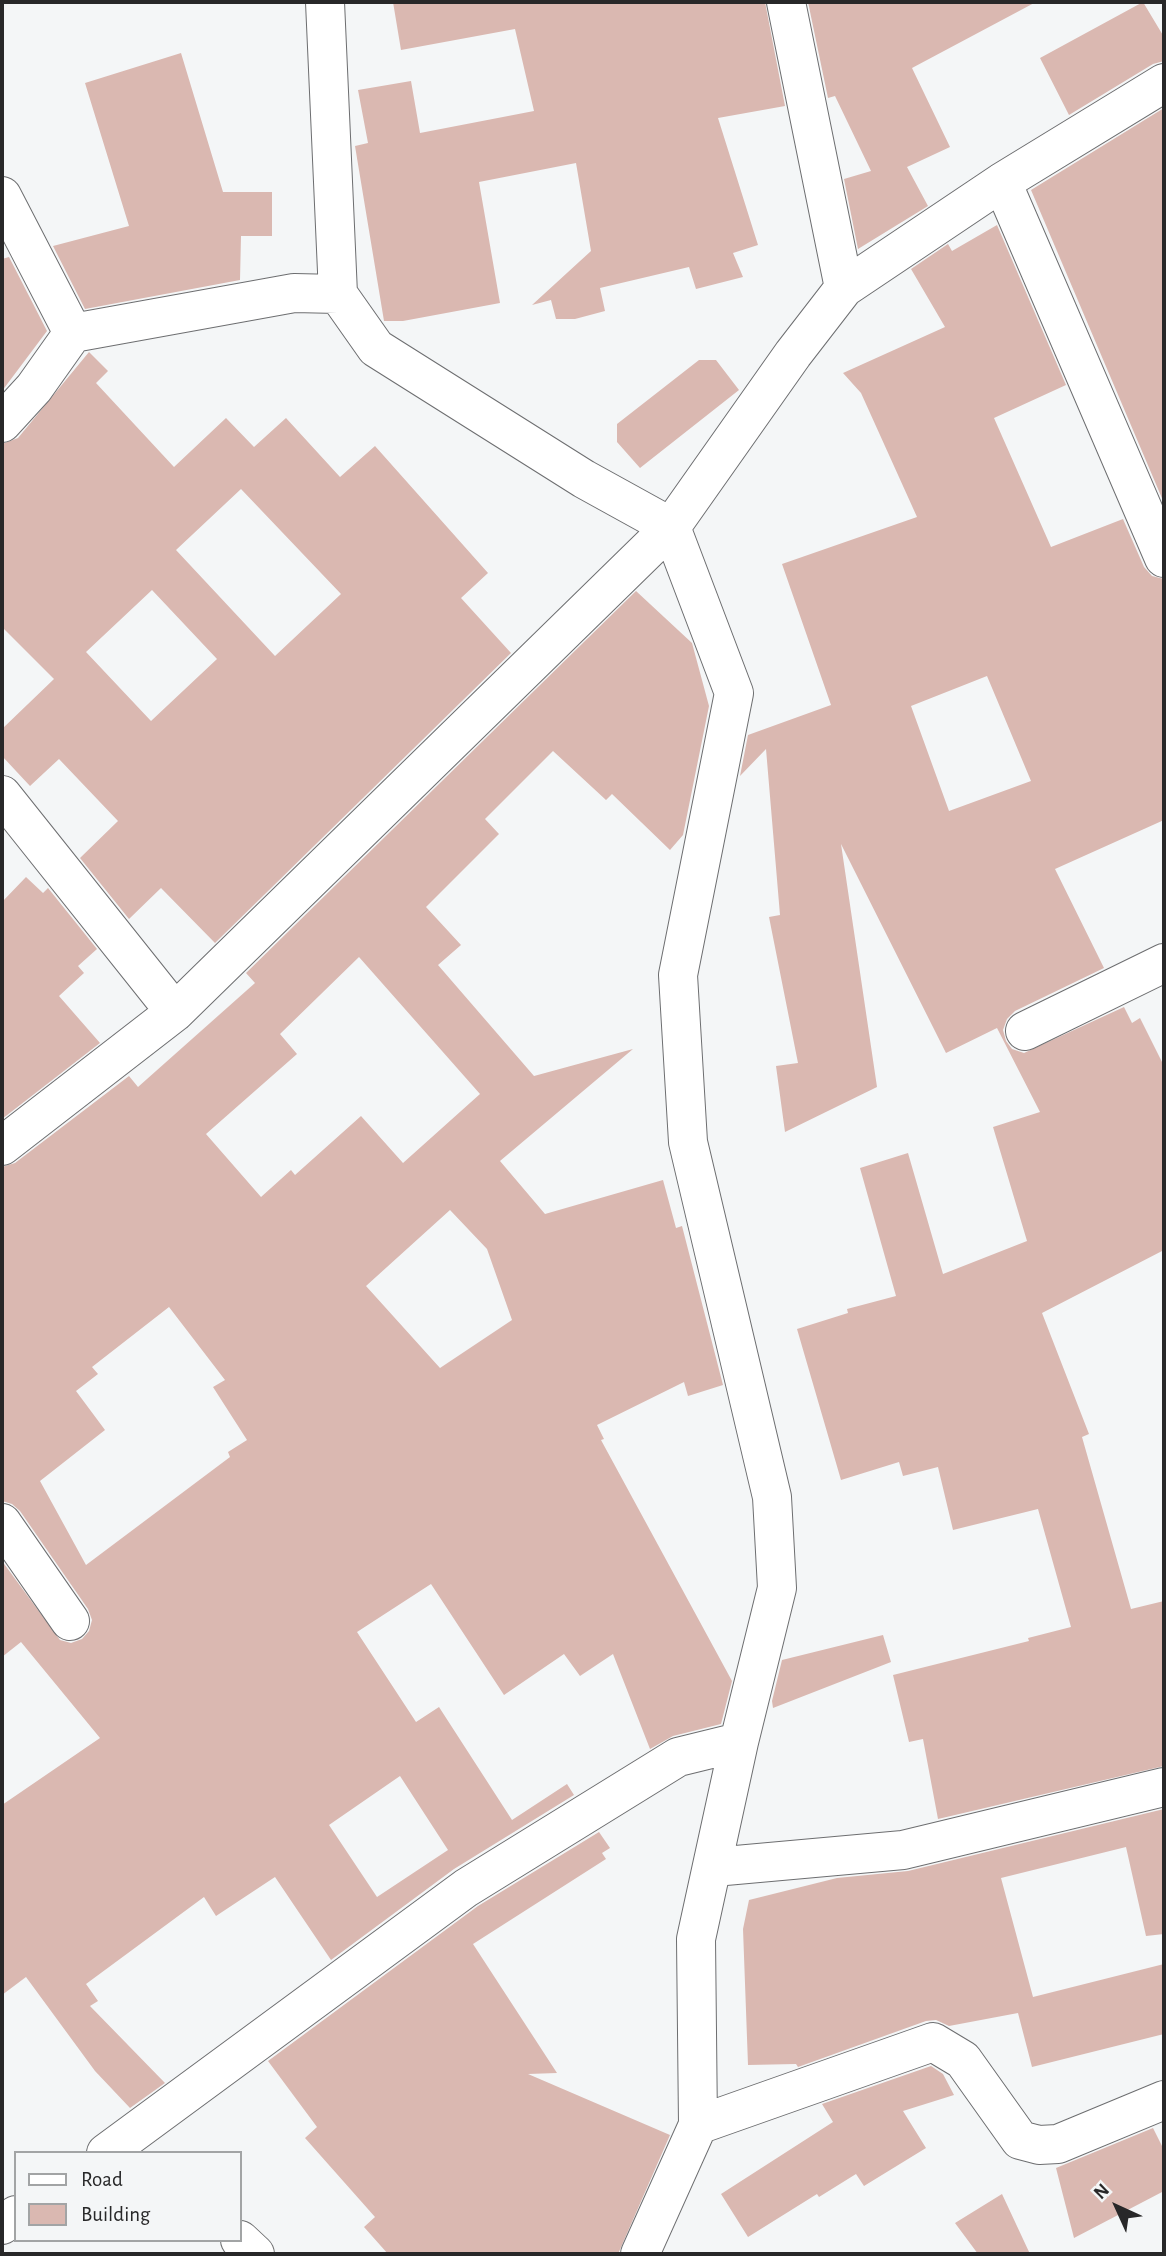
<!DOCTYPE html>
<html>
<head>
<meta charset="utf-8">
<style>
	body { margin:0 }
	#map { position:relative; width:1166px; height:2256px; overflow:hidden; background:#f4f6f7; font-family:"Alegreya Sans",sans-serif }
	canvas { display:block }
	.frame { position:absolute; inset:0; border:4px solid #282829; pointer-events:none }
	.legend { position:absolute; left:14px; top:2151px; width:228px; height:91px; box-sizing:border-box; background:#f4f6f7; border:2px solid #a2a4a5; margin:0; padding:9px 12px; list-style:none; font-size:21px; color:#282829 }
	.legend li { display:flex; align-items:center; gap:14px; height:35px }
	.legend b { width:35px; border:2px solid #a2a4a5 }
	.north { position:absolute; left:1082px; top:2172px; width:70px; height:70px; -webkit-text-stroke:5px #f4f6f7; paint-order:stroke; rotate:315deg; font-size:19px; font-weight:700; line-height:28px; text-align:center; color:#282829 }
	.north::after { content:''; display:block; margin:auto; width:24px; height:32px; background:#282829; clip-path:polygon(50% 0,100% 100%,50% 72%,0 100%) }
</style>
</head>
<body>
<div id="map">
<canvas width="1166" height="2256"></canvas>
<div class="frame"></div>
<ul class="legend">
<li><b style="height:9px;background:#fff"></b>Road</li>
<li><b style="height:19px;background:#dab8b1"></b>Building</li>
</ul>
<div class="north">N</div>
</div>
<script>
const ctx = document.querySelector('canvas').getContext('2d');
ctx.lineJoin = 'round';
function fillPath(path, color) {
  ctx.fillStyle = color;
  ctx.fill(path, 'evenodd');
}
function toPath(rows) {
  const path = new Path2D();
  for (const r of rows) {
    path.moveTo(r[0], r[1]);
    for (let i = 2; i < r.length; i += 2) path.lineTo(r[i], r[i + 1]);
  }
  return path;
}
function strokePath(path, color, width, dash) {
  ctx.strokeStyle = color;
  ctx.lineWidth = width;
  ctx.lineCap = dash ? 'butt' : 'round';
  ctx.setLineDash(dash || []);
  ctx.stroke(path);
}
fillPath(toPath([
	[393,2,765,2,785,106,718,118,758,245,733,253,743,277,696,289,689,267,600,288,605,311,575,319,556,319,551,300,532,305,591,251,576,163,479,182,500,303,403,321,384,321,355,146,368,143,358,90,411,81,420,133,534,111,515,29,401,50],
	[808,2,1036,2,912,68,950,147,907,167,928,206,858,249,844,179,871,171,835,96,828,98],
	[1143,2,1164,37,1164,61,1153,64,1069,115,1040,58],
	[181,53,223,192,272,192,272,236,241,236,240,280,85,309,53,246,129,226,85,83],
	[1164,108,1164,503,1031,190],
	[997,225,1066,385,994,418,1051,547,1123,519,1144,567,1152,576,1164,579,1164,820,1055,869,1104,968,1015,1011,1007,1019,1003,1030,1006,1041,1012,1049,1024,1053,1124,1007,1132,1023,1140,1018,1164,1066,1164,1250,1042,1313,1089,1434,1082,1437,1131,1609,1164,1601,1164,1766,938,1819,923,1739,909,1742,893,1675,1029,1641,1028,1638,1071,1627,1038,1509,953,1530,938,1467,903,1476,899,1462,841,1480,797,1329,848,1313,847,1309,896,1296,860,1168,908,1153,943,1274,1027,1241,993,1127,1040,1112,997,1028,946,1053,841,844,877,1087,785,1132,776,1066,798,1063,769,917,780,915,766,749,740,776,748,735,831,705,782,564,917,517,861,393,843,373,945,327,911,269,948,244,952,251],
	[987,676,1031,781,949,811,911,706],
	[9,257,47,331,2,391,2,259],
	[89,352,108,371,96,383,174,467,226,418,254,447,286,418,340,477,375,446,488,573,461,598,511,653,215,943,161,888,129,919,80,858,118,821,59,759,30,786,2,756,2,729,54,679,2,627,2,444,18,438],
	[241,489,341,594,275,656,176,550],
	[152,590,217,659,151,721,86,652],
	[699,360,716,360,739,390,640,468,617,442,617,424],
	[636,591,692,643,709,706,683,835,670,850,612,794,606,800,553,751,485,819,499,834,426,907,461,945,438,965,534,1076,633,1049,500,1161,545,1214,663,1180,676,1228,682,1226,723,1385,688,1396,684,1382,597,1425,604,1439,601,1440,732,1681,721,1724,673,1736,650,1749,613,1654,580,1676,564,1654,504,1695,431,1584,357,1632,416,1722,439,1707,512,1820,567,1784,574,1795,454,1869,331,1960,275,1877,216,1916,204,1897,86,1984,98,2001,90,2006,165,2083,130,2108,95,2071,26,1977,2,1995,2,1805,100,1738,21,1642,2,1657,2,1561,60,1640,71,1643,82,1639,89,1631,92,1620,88,1609,20,1511,12,1504,2,1501,2,1167,15,1163,129,1076,138,1087,255,983,246,973],
	[359,957,480,1094,403,1163,361,1116,295,1175,291,1170,261,1197,206,1134,297,1054,280,1034],
	[450,1210,487,1249,512,1320,440,1368,366,1286],
	[169,1307,225,1380,213,1387,247,1440,228,1452,230,1457,86,1565,40,1481,105,1430,76,1391,98,1374,92,1367],
	[400,1776,448,1850,377,1897,329,1825],
	[26,877,43,893,48,888,97,949,78,966,84,973,59,996,100,1043,2,1119,2,902],
	[883,1635,891,1662,773,1708,772,1701,782,1660],
	[1164,1809,1164,1934,1146,1936,1126,1847,1001,1878,1033,1997,1164,1964,1164,2034,1032,2067,1018,2013,949,2026,936,2020,926,2021,798,2067,796,2064,748,2065,743,1929,749,1900,837,1878,908,1871],
	[599,1832,610,1848,602,1853,606,1859,473,1944,557,2073,528,2074,670,2135,618,2254,388,2254,364,2227,375,2217,305,2138,317,2127,268,2061,478,1906],
	[931,2066,943,2074,954,2095,903,2111,926,2148,864,2186,856,2174,819,2197,817,2194,748,2237,721,2194,833,2122,822,2104],
	[1153,2128,1164,2150,1164,2191,1074,2238,1056,2168],
	[1002,2194,1030,2254,978,2254,955,2223]
]), '#dab8b1');
const minor = toPath([
	[325,2,338,294,376,348,584,479,671,527,734,693,678,975,688,1142,772,1497,777,1588,739,1742,696,1939,698,2125,640,2254],
	[786,2,844,288],
	[1002,182,1164,558],
	[2,196,73,333],
	[2,423,34,388,73,333,294,293,338,294],
	[2,795,175,1012],
	[1025,1031,1164,963],
	[2,1146,175,1012,671,527,793,354,844,288,1002,182,1164,83],
	[2,1523,70,1621],
	[714,1867,903,1850,1164,1787],
	[698,2125,933,2042,963,2060,1020,2140,1039,2145,1058,2144,1164,2100],
	[106,2153,466,1888,678,1757,739,1742],
	[2,2225,16,2215],
	[240,2240,255,2254]
]);
strokePath(minor, '#6d6e70', 40);
strokePath(minor, '#fff', 38);
</script>
</body>
</html>
